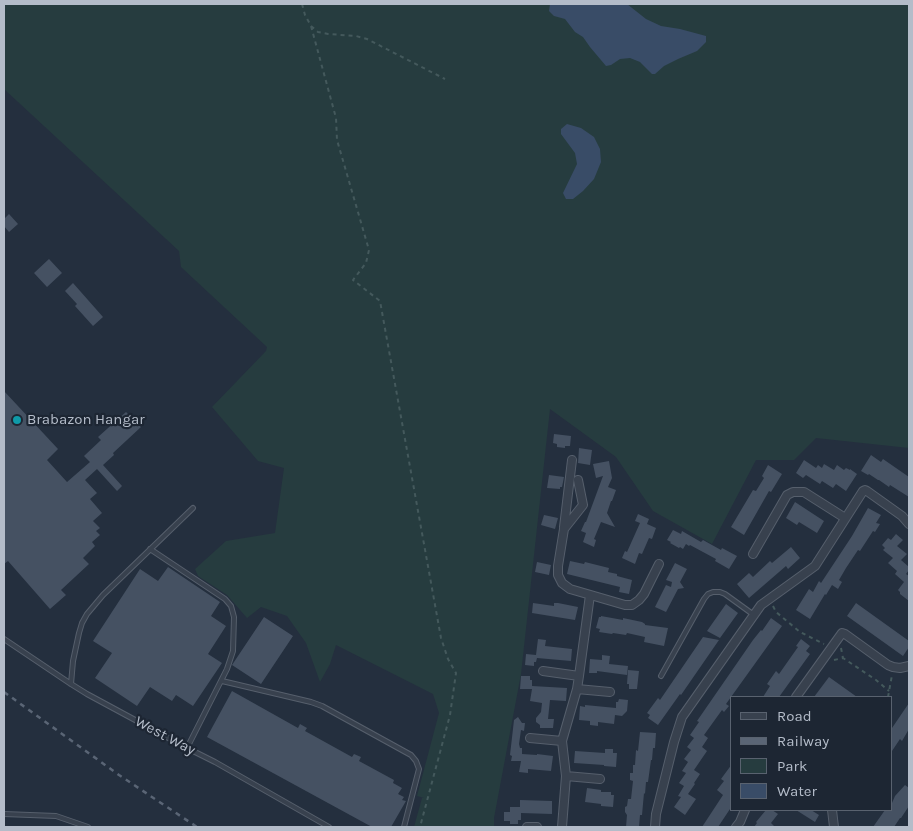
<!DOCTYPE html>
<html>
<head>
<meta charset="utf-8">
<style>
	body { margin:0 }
	#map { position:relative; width:913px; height:831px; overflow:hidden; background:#242f3e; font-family:Karla,sans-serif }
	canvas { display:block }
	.frame { position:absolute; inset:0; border:5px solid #b4bcc9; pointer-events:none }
	.legend { position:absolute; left:730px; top:696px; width:162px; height:115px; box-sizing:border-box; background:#1d2633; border:1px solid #59626f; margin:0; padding:6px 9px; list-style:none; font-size:15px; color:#b4bcc9 }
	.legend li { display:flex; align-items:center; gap:10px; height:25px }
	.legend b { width:25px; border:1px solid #59626f }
</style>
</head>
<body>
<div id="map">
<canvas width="913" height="831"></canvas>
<div class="frame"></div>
<ul class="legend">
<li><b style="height:6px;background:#38414e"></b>Road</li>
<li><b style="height:6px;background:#5a6575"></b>Railway</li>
<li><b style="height:14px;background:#263c3f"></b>Park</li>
<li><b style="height:14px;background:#394c67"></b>Water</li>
</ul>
</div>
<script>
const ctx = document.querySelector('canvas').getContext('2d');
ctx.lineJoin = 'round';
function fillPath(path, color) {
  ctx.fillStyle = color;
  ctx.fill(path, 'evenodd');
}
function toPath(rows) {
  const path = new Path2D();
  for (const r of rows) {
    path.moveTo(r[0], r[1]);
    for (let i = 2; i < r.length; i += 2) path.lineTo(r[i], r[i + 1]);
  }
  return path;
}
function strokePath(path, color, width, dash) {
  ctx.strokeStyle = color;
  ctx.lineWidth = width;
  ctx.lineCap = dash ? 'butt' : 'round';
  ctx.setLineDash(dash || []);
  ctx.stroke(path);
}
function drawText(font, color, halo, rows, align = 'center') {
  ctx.font = font + ' Karla,sans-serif';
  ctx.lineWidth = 4.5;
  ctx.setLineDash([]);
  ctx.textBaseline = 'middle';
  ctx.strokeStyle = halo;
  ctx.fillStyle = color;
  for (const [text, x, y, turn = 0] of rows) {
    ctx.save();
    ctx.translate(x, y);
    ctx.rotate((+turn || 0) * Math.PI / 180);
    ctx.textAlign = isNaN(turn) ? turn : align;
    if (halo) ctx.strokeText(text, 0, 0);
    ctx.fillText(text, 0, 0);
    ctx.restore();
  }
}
fillPath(toPath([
	[4,4,909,4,909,448,816,438,794,460,756,460,712,544,653,511,616,457,550,409,521,674,494,818,494,827,414,827,422,798,424,798,417,796,439,713,433,694,336,645,330,664,320,682,306,643,287,616,261,607,247,618,227,595,198,576,195,569,226,541,275,533,284,468,258,461,212,407,266,351,267,347,181,267,179,251,4,89]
]), '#263c3f');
fillPath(toPath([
	[550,4,627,4,646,19,661,26,680,29,706,36,706,42,697,51,678,59,664,66,655,74,652,74,640,62,630,58,620,59,611,65,606,66,590,47,583,37,575,32,565,19,554,16,549,11],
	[567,124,581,128,594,137,600,149,601,162,594,179,583,191,573,199,566,199,563,193,577,164,575,153,561,134,561,129]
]), '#394c67');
fillPath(toPath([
	[9,214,18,224,9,232,4,226,4,219],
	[49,259,62,273,47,287,34,273],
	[73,283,103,317,93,326,75,306,77,304,65,291],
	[4,391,58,449,47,460,67,482,90,462,84,456,101,440,98,437,126,412,141,427,113,453,114,455,103,465,122,486,117,491,97,469,85,480,97,493,90,499,102,513,93,521,100,528,96,531,100,535,92,542,95,546,83,558,89,564,61,590,66,595,50,609,8,561,4,564],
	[554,434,571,436,570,446,565,446,565,448,557,447,557,444,553,443],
	[579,448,592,450,590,465,578,463],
	[871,455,881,462,883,459,909,477,909,497,890,485,889,487,879,480,878,480,869,474,868,475,861,471],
	[804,460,816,468,818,465,822,468,824,464,834,470,837,465,844,470,846,468,850,470,850,469,857,474,846,491,836,484,833,488,822,481,820,484,806,475,803,478,796,473],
	[609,461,612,478,608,487,616,490,612,501,611,501,607,513,615,527,601,522,594,539,596,540,594,547,583,542,586,533,581,531,585,522,586,522,603,476,596,478,593,464],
	[768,465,782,474,771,492,769,491,744,535,731,527,753,490,756,491,764,478,762,476],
	[549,475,564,477,562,487,560,487,560,489,547,488],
	[795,502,824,521,817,533,799,522,797,525,786,518],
	[868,508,881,515,876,523,880,524,875,532,873,531,860,551,858,550,846,568,839,580,842,582,838,589,832,585,826,595,825,594,810,619,796,610,809,589,813,592,819,581,821,583,852,536],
	[638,514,649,519,647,524,656,528,652,539,649,538,642,554,639,553,635,564,622,558,625,551,627,552,640,523,635,521],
	[544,515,558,518,555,529,541,525],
	[673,530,681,534,682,531,701,542,703,540,721,550,722,548,737,556,729,569,715,561,716,559,690,545,689,546,686,544,683,549,680,547,679,548,670,543,671,542,667,540],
	[896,534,903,540,897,546,907,554,901,560,909,567,909,570,906,574,909,576,909,601,900,594,900,592,898,590,904,582,895,574,897,571,888,563,893,558,883,550,885,548,882,545,888,538,891,540],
	[791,547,800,558,788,569,786,566,749,598,737,584,749,573,753,577,770,561,772,563],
	[570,561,584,564,585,562,609,568,608,572,617,574,617,576,632,580,629,594,619,592,620,587,567,574],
	[537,562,551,565,549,575,535,572],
	[675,563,687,569,680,582,684,588,678,589,666,612,655,607,666,585,671,587,672,582,666,580],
	[168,567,220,602,211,616,226,626,208,654,222,663,193,706,176,695,172,701,150,687,137,706,95,678,112,653,93,641,140,569,158,581],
	[533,603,554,606,554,603,558,603,578,607,575,620,532,613],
	[856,603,909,641,909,647,903,656,847,616],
	[726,604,738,613,720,638,707,631],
	[601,616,623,620,623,618,642,622,645,624,645,625,668,628,664,646,644,642,645,637,627,633,626,635,613,633,612,634,599,632,600,629,596,628,599,617,601,617],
	[264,617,293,636,261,684,232,665],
	[771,618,782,626,726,704,729,706,724,712,722,710,704,735,708,738,702,747,707,751,694,770,700,774,694,783,695,784,688,794,696,799,685,815,674,807,681,797,678,796,684,786,679,783,686,773,682,771,688,762,684,759,691,750,687,747,694,738,690,735,699,722,697,721,753,640,761,630,762,631],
	[703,637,719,640,681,695,680,694,658,725,648,718,650,715,647,713,658,698,660,700],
	[538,639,546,640,545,646,572,649,571,661,537,658,536,662,534,662,534,666,525,665,526,654,536,655],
	[801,639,810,646,806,651,810,654,779,697,763,697,770,686,767,684,776,671,779,674,798,647,796,646],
	[602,655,610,656,609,664,628,666,627,675,597,671,597,673,589,673,590,659,602,660],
	[628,670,639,671,637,689,629,689,629,684,627,684],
	[521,676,530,676,530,680,532,680,532,689,532,686,567,688,566,701,550,700,548,719,554,719,553,728,540,728,540,725,536,722,536,718,541,712,542,703,530,701,532,689,520,689],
	[829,677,857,697,814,697],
	[232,691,298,728,300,724,307,728,305,731,352,757,354,754,361,757,359,761,394,780,393,783,402,788,398,794,404,797,402,800,406,801,391,827,372,827,207,737],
	[619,699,628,700,627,711,622,716,615,715,614,724,598,722,598,726,590,725,590,721,579,720,580,706,585,707,585,705,616,708,616,702,618,702],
	[909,703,909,729,902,741,900,739,892,751,892,728],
	[518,717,522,723,525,723,524,731,521,730,519,744,520,748,522,748,522,754,537,755,537,754,553,756,551,771,528,769,528,773,519,772,521,761,511,761,512,756,510,755,514,720],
	[640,732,656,733,655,748,653,748,652,760,651,760,648,782,646,782,645,794,644,793,642,815,640,815,639,827,626,827,627,815,625,812,625,807,627,806,628,799,631,799,633,781,630,780,630,773,633,773,633,765,635,765,636,750,638,751],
	[605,749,613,749,613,753,617,753,616,767,604,766,604,765,574,763,575,751,605,753],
	[732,764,732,806,718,827,702,827,723,795,717,790,724,781,721,779],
	[905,785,909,788,909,806,901,818,900,818,894,827,873,827,885,810,892,810,892,803,895,796],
	[587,788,601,790,601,792,611,792,611,795,614,795,613,807,601,806,601,804,585,802],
	[520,800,552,801,552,814,521,813,521,820,518,820,518,824,510,824,510,821,504,821,504,812,510,812,510,807,520,807],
	[766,810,772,810,778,814,771,823,775,827,754,827,757,823,756,822],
	[796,810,811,810,819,815,815,822]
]), '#455162');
const service = toPath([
	[150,549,225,599,231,606,234,617,233,651,227,669,187,748],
	[4,639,71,684,87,694,187,748,215,762,329,827],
	[661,676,704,599,708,594,713,592,720,592,725,594,754,615],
	[222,681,311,702,322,706,411,755,416,761,419,769,404,827],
	[71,684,73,661,79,633,82,623,87,614,103,595,193,508],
	[4,814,56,816,88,827]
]);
const minor = toPath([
	[578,480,583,505,564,529,558,566,558,575,562,583,570,589,625,605,632,605,639,600,644,594,659,564],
	[564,527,572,460],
	[753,554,787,495,793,492,804,492,845,518],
	[543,671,579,676],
	[577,689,610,692],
	[796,697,842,633,845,634,888,665,893,667,900,668,909,666],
	[530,738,562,741],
	[566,776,600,779],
	[832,810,834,827],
	[527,827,537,827],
	[562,827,566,776,562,741,577,689,579,676,590,595],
	[655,827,656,814,674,742,682,717,761,605,815,566,863,491,865,490,867,491,902,516,909,524],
	[736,827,740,822,745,810]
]);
strokePath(service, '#565f6c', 6);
strokePath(minor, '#565f6c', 10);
strokePath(toPath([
	[302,4,305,15,311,26,336,118,337,140,369,250,366,263,353,280,380,301,441,638,448,659,456,673,450,715,420,827],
	[311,26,318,32,328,34,356,36,367,39,445,79],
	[773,606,776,612,800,632,824,644],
	[841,648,843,658],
	[834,660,843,658,876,680,889,691],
	[888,697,892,675]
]), '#44595c', 2, [4, 4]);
strokePath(service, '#38414e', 4);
strokePath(minor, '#38414e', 8);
strokePath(toPath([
	[4,692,119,775,197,827]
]), '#5a6575', 2.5, [5, 5]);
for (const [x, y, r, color] of [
	[17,420,5,"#0f9aa8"]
]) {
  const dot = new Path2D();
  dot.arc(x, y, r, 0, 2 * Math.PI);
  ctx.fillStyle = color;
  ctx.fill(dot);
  strokePath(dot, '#1d2633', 2);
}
drawText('15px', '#b4bcc9', '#1d2633', [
	["Brabazon Hangar",27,420]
], 'left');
drawText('15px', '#b4bcc9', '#1d2633', [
	["West Way",165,736,28]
]);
</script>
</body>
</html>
